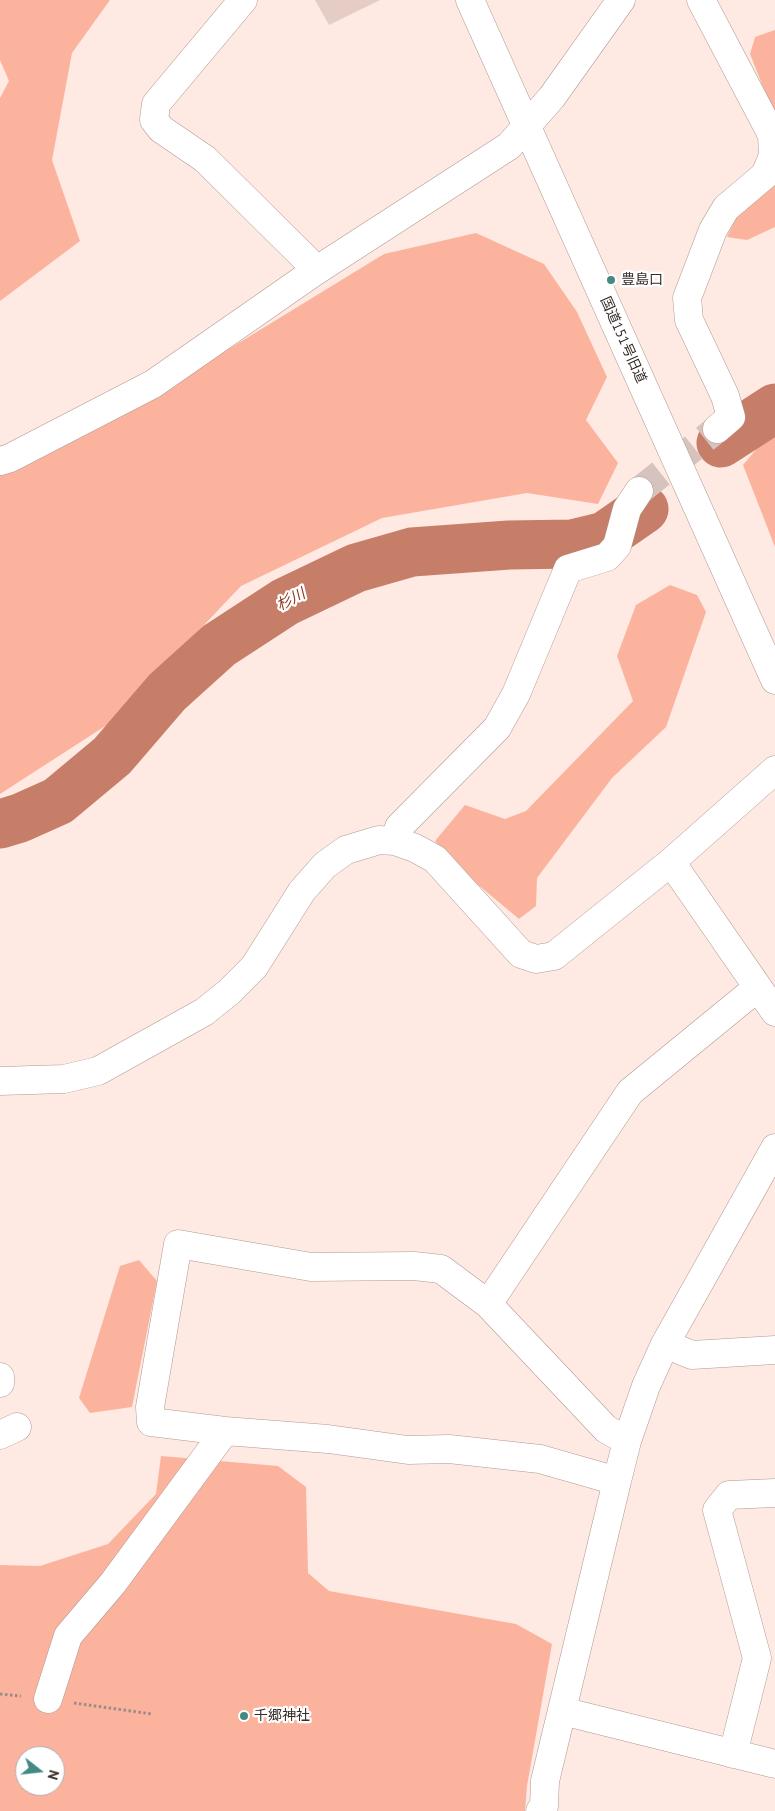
<!DOCTYPE html>
<html>
<head>
<meta charset="utf-8">
<style>
	body { margin:0 }
	#map { position:relative; width:775px; height:1811px; overflow:hidden; background:#fee9e3; font-family:"PT Sans",sans-serif }
	canvas { display:block }
	.north { position:absolute; left:15px; top:1746px; width:50px; height:50px; box-sizing:border-box; background:#fff; border:1px solid #aeaba9; border-radius:50%; rotate:106deg; font-size:14px; font-weight:700; line-height:20px; text-align:center; color:#352c29 }
	.north::after { content:''; display:block; margin:auto; width:18px; height:22px; background:#448a84; clip-path:polygon(50% 0,100% 100%,50% 72%,0 100%) }
</style>
</head>
<body>
<div id="map">
<canvas width="775" height="1811"></canvas>
<div class="north">N</div>
</div>
<script>
const ctx = document.querySelector('canvas').getContext('2d');
ctx.lineJoin = 'round';
function fillPath(path, color) {
  ctx.fillStyle = color;
  ctx.fill(path, 'evenodd');
}
function toPath(rows) {
  const path = new Path2D();
  for (const r of rows) {
    path.moveTo(r[0], r[1]);
    for (let i = 2; i < r.length; i += 2) path.lineTo(r[i], r[i + 1]);
  }
  return path;
}
function strokePath(path, color, width, dash) {
  ctx.strokeStyle = color;
  ctx.lineWidth = width;
  ctx.lineCap = dash ? 'butt' : 'round';
  ctx.setLineDash(dash || []);
  ctx.stroke(path);
}
function drawText(font, color, halo, rows, align = 'center') {
  ctx.font = font + ' "PT Sans","Noto Sans JP",sans-serif';
  ctx.lineWidth = 4.5;
  ctx.setLineDash([]);
  ctx.textBaseline = 'middle';
  ctx.strokeStyle = halo;
  ctx.fillStyle = color;
  for (const [text, x, y, turn = 0] of rows) {
    ctx.save();
    ctx.translate(x, y);
    ctx.rotate((+turn || 0) * Math.PI / 180);
    ctx.textAlign = isNaN(turn) ? turn : align;
    if (halo) ctx.strokeText(text, 0, 0);
    ctx.fillText(text, 0, 0);
    ctx.restore();
  }
}
fillPath(toPath([
	[0,0,110,0,72,53,52,160,80,241,0,301,0,98,9,81,0,60],
	[775,30,775,117,750,54,755,37],
	[775,173,775,227,747,240,727,237,738,214],
	[476,233,544,264,577,312,607,377,586,420,618,463,598,504,527,493,382,518,241,586,113,721,0,794,0,468,157,393,384,254],
	[775,427,775,547,743,465],
	[670,585,697,595,706,612,666,727,612,778,537,878,536,906,519,919,458,868,435,841,465,805,505,819,526,811,633,701,617,656,636,605],
	[139,1260,157,1281,132,1407,90,1413,79,1398,120,1266],
	[161,1456,278,1466,306,1487,308,1573,329,1591,516,1624,552,1644,527,1786,525,1811,0,1811,0,1565,40,1566,108,1544,156,1494],
	[25,1756,55,1756,55,1786,25,1786]
]), '#fcb39e');
strokePath(toPath([
	[721,443,775,408],
	[0,824,20,818,58,801,112,756,167,692,219,645,285,602,356,568,412,552,509,545,572,544,605,536,644,509]
]), '#c77e69', 49);
fillPath(toPath([
	[315,0,380,0,329,25]
]), '#e5ccc5');
strokePath(toPath([
	[639,491,717,429]
]), '#d6c3be', 28, [28, 14]);
const minor = toPath([
	[243,0,156,104,154,120,161,129,205,159,307,260,314,272],
	[470,0,775,680],
	[701,0,772,135,773,156,765,175,726,208,713,230,687,298,689,320,725,396,731,417,717,429],
	[0,461,10,458,153,384,314,272,509,146,552,97,621,0],
	[395,841,399,827,497,728,516,694,568,569,607,557,617,546,627,509,639,491],
	[671,862,775,770],
	[0,1081,64,1079,98,1071,204,1012,229,992,254,967,302,891,325,865,346,850,379,840,395,841,415,848,435,859,521,954,536,959,554,956,671,862,775,1012],
	[488,1304,630,1092,757,988],
	[665,1344,692,1355,775,1350],
	[0,1377,0,1383],
	[0,1435,17,1427],
	[627,1441,606,1429,488,1304,441,1269,414,1266,311,1267,178,1244,150,1407,151,1422,225,1431,328,1439,408,1450,449,1449,540,1459,617,1481,627,1441,646,1386,665,1344,775,1148],
	[48,1699,68,1636,113,1583,225,1431],
	[562,1711,775,1764],
	[733,1754,757,1658,717,1510,729,1495,775,1493],
	[540,1811,544,1806,545,1781,617,1481]
]);
strokePath(minor, '#b19992', 29);
strokePath(toPath([
	[0,1694,21,1696],
	[74,1703,152,1714]
]), '#9b8c87', 3, [2.5, 2.5]);
strokePath(minor, '#fff', 28);
for (const [x, y, r, color] of [
	[611,280,5,"#448a84"],
	[244,1716,5,"#448a84"]
]) {
  const dot = new Path2D();
  dot.arc(x, y, r, 0, 2 * Math.PI);
  ctx.fillStyle = color;
  ctx.fill(dot);
  strokePath(dot, '#fff', 2);
}
drawText('14px', '#352c29', '#fff', [
	["豊島口",621,280],
	["千郷神社",254,1716]
], 'left');
drawText('14px', '#352c29', '#fff', [
	["国道151号旧道",623,340,66]
]);
drawText('italic 15px', '#8c341a', '#fff', [
	["杉川",291,600,-28]
]);
</script>
</body>
</html>
